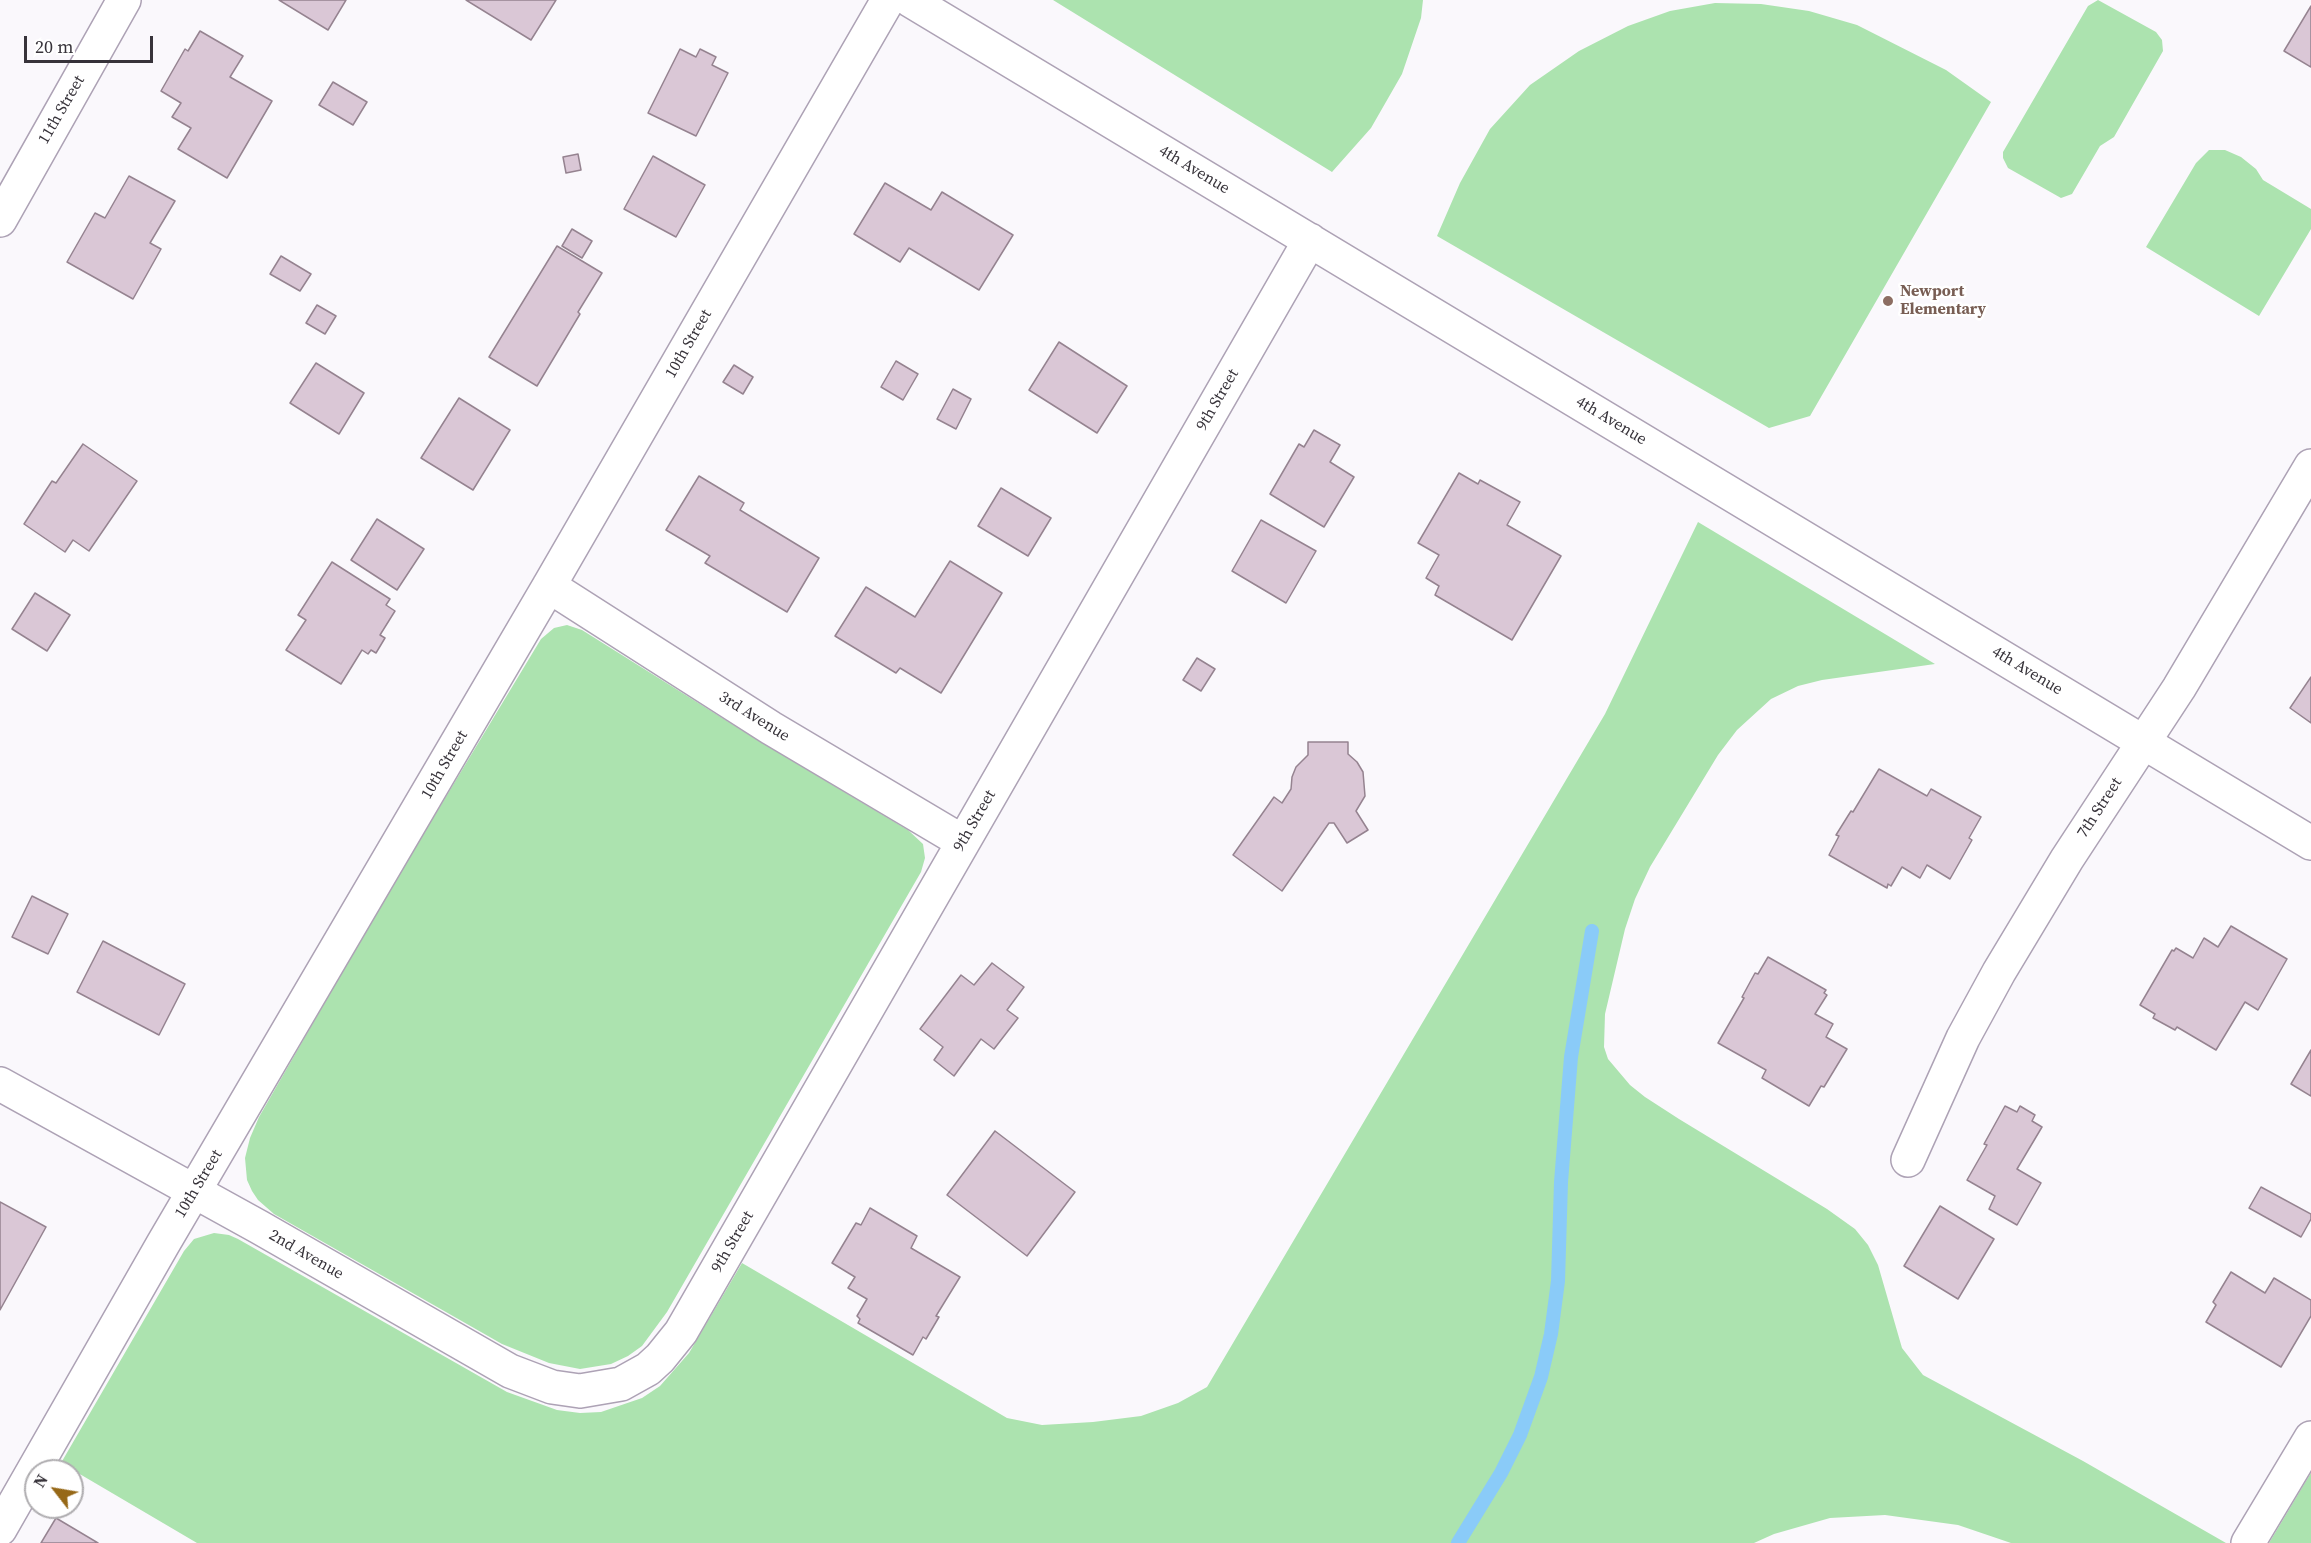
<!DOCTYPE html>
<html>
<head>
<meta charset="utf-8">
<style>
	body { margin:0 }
	#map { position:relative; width:2311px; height:1543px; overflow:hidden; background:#faf8fc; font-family:"Source Serif 4",serif }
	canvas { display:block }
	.north { position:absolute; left:24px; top:1459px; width:60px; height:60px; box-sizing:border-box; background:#fff; border:2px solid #afadb0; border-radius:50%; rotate:301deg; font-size:16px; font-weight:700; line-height:24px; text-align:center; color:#37333a }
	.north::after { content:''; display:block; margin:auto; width:21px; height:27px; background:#966817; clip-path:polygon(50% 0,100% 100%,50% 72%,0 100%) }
	.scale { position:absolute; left:24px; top:36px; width:129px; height:27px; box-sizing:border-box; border:3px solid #37333a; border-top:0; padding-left:8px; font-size:18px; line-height:21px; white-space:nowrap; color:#37333a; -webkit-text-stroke:4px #fff; paint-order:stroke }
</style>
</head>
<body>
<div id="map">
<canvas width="2311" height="1543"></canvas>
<div class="north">N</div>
<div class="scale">20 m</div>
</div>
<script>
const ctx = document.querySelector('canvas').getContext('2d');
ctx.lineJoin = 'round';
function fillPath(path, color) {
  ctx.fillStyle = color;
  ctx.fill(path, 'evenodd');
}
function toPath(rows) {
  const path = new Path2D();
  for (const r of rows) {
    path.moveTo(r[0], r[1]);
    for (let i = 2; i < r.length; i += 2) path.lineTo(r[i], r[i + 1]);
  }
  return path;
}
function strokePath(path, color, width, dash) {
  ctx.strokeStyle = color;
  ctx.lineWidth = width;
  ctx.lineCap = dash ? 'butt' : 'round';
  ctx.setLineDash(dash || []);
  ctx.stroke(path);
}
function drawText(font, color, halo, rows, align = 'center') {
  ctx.font = font + ' "Source Serif 4",serif';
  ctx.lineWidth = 5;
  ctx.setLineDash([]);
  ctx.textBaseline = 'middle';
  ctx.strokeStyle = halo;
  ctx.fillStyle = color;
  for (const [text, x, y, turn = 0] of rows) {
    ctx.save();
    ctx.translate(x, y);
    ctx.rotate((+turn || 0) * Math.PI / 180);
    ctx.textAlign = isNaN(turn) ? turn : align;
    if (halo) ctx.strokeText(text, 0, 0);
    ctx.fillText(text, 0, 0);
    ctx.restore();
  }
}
fillPath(toPath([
	[1053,0,1423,0,1421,18,1402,74,1371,128,1332,172],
	[2098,0,2156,32,2162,40,2163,51,2114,137,2100,146,2072,194,2061,198,2008,168,2003,158,2003,152,2088,6],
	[1715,3,1761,4,1809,11,1857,25,1946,70,1991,102,1810,416,1769,428,1437,236,1460,183,1490,129,1530,85,1579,51,1628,26,1670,11],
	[2209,150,2225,150,2241,157,2256,169,2263,180,2311,209,2311,229,2259,316,2146,247,2196,163],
	[1698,522,1935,664,1822,680,1798,686,1771,699,1737,730,1718,755,1650,867,1635,899,1625,929,1605,1014,1604,1047,1608,1059,1630,1085,1645,1097,1679,1119,1827,1209,1855,1229,1868,1245,1878,1265,1902,1348,1923,1375,2083,1461,2226,1543,2011,1543,1958,1525,1885,1515,1830,1518,1774,1534,1754,1543,197,1543,61,1463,184,1251,194,1239,214,1233,229,1235,238,1239,507,1392,557,1410,580,1413,601,1412,642,1398,660,1386,689,1353,742,1263,1007,1418,1042,1425,1093,1422,1141,1416,1178,1403,1207,1387,1605,714],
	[567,625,582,630,759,741,908,830,923,844,925,858,921,872,667,1312,642,1346,628,1356,611,1364,580,1369,549,1363,502,1344,274,1214,258,1200,252,1191,247,1180,245,1158,250,1138,259,1117,386,896,541,639,554,628],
	[2311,1473,2311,1543,2269,1543,2306,1481]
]), '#ace3af');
strokePath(toPath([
	[1458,1543,1501,1473,1520,1435,1541,1377,1551,1334,1558,1281,1561,1182,1571,1057,1592,931]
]), '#8acbf8', 14);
const building = toPath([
	[279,0,346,0,328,30,279,0],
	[466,0,556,0,531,40,466,0],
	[2311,6,2311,67,2284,51,2311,6],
	[200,31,243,56,230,77,272,101,227,178,178,149,191,128,172,117,181,103,161,91,185,49,188,51,200,31],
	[680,49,696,57,700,49,716,57,712,65,728,73,696,136,648,113,680,49],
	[333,82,367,102,353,125,319,105,333,82],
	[578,154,581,170,566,173,563,157,578,154],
	[653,156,705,185,676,237,624,209,653,156],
	[129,176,175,201,150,243,161,249,133,299,67,262,95,213,105,218,129,176],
	[885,183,931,210,942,192,1013,235,979,290,909,248,900,262,854,234,885,183],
	[572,229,592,241,582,258,562,246,572,229],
	[557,246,602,273,578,312,580,314,537,386,489,357,557,246],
	[281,256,311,274,300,291,270,274,281,256],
	[317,305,336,316,325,334,306,323,317,305],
	[1059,342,1127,386,1097,433,1029,390,1059,342],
	[896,361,918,374,903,400,881,387,896,361],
	[316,363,364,393,339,434,290,403,316,363],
	[734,365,753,377,743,394,723,382,734,365],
	[953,389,971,399,956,429,937,419,953,389],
	[459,398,510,430,473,490,421,458,459,398],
	[1314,430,1340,445,1330,462,1354,477,1324,527,1270,494,1299,444,1304,447,1314,430],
	[83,444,137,481,89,551,73,540,65,552,24,524,52,481,56,483,83,444],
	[1459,473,1478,484,1480,480,1520,502,1507,525,1561,556,1512,640,1435,595,1439,586,1426,578,1439,555,1418,543,1459,473],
	[699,476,744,503,740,510,819,558,787,612,705,563,710,556,666,530,699,476],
	[1001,488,1051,518,1028,556,978,526,1001,488],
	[377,519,424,549,397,590,351,560,377,519],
	[1261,520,1316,551,1286,603,1232,571,1261,520],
	[950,561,1002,593,941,693,900,668,896,673,835,636,866,587,915,617,950,561],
	[332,562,390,599,386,605,395,611,380,635,385,638,376,653,371,650,368,654,362,650,341,684,286,650,306,620,298,615,332,562],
	[35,593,70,615,47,651,12,629,35,593],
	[1197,658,1215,669,1201,691,1183,680,1197,658],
	[2311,677,2311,723,2290,708,2311,677],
	[1308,742,1348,742,1348,754,1357,762,1363,772,1365,796,1356,811,1368,830,1347,843,1334,823,1329,823,1282,891,1233,855,1274,797,1282,803,1291,789,1292,777,1296,767,1308,755,1308,742],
	[1879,769,1927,796,1931,789,1981,817,1969,838,1972,840,1950,879,1927,865,1920,878,1902,867,1891,886,1888,884,1887,888,1829,855,1839,836,1836,835,1851,811,1853,812,1879,769],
	[32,896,68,914,48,954,12,937,32,896],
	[2231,926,2287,959,2258,1010,2245,1002,2216,1050,2177,1027,2175,1030,2153,1018,2155,1014,2140,1005,2172,950,2174,951,2176,948,2193,958,2204,938,2218,947,2231,926],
	[103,941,185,984,159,1035,77,992,103,941],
	[1768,957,1826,990,1824,993,1827,995,1815,1014,1833,1024,1826,1037,1847,1049,1824,1087,1821,1086,1809,1106,1762,1078,1766,1070,1718,1043,1744,998,1742,997,1755,973,1758,974,1768,957],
	[992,963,1024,987,1007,1010,1018,1018,994,1049,981,1039,954,1076,934,1060,943,1047,920,1029,961,975,974,985,992,963],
	[2311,1050,2311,1096,2291,1084,2311,1050],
	[2005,1106,2017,1112,2020,1106,2035,1115,2032,1121,2042,1127,2017,1169,2041,1183,2017,1225,1989,1209,1995,1196,1967,1180,1987,1145,1984,1144,2005,1106],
	[995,1131,1075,1192,1027,1256,947,1195,995,1131],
	[2261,1187,2311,1214,2311,1219,2301,1237,2249,1208,2261,1187],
	[0,1202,46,1227,0,1310,0,1202],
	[1940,1206,1994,1239,1958,1299,1904,1266,1940,1206],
	[870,1208,917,1236,911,1248,960,1277,936,1316,939,1317,926,1339,923,1337,913,1355,858,1323,860,1319,857,1316,867,1299,848,1288,855,1277,832,1263,856,1223,861,1225,870,1208],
	[2231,1272,2265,1293,2274,1278,2311,1300,2311,1316,2281,1367,2206,1322,2216,1305,2213,1302,2231,1272],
	[56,1518,98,1543,41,1543,56,1518]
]);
fillPath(building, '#dac7d6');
strokePath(building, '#958390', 1.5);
const minor = toPath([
	[910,0,2311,843],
	[0,220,124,0],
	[549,586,771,728,963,842],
	[0,1084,259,1227,510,1371,552,1387,580,1391,621,1384,648,1369,660,1358,681,1332,1310,240],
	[1908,1160,1963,1038,1999,972,2067,859,2179,688,2311,466],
	[0,1529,163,1244,549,586,888,0],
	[2248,1543,2311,1438]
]);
strokePath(minor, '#ada2b5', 36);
strokePath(minor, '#fff', 33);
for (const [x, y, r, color] of [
	[1888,301,6,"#8d6e63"]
]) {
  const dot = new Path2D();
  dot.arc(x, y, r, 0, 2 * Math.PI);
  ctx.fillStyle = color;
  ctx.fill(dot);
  strokePath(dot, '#fff', 2);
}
drawText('16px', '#37333a', '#fff', [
	["11th Street",62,110,-60],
	["4th Avenue",1194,170,31],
	["10th Street",689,344,-60],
	["9th Street",1218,400,-60],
	["4th Avenue",1611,421,31],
	["4th Avenue",2027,671,31],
	["3rd Avenue",754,717,32],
	["10th Street",445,765,-60],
	["7th Street",2100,808,-57],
	["9th Street",975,821,-60],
	["10th Street",199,1184,-59],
	["9th Street",733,1242,-60],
	["2nd Avenue",306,1255,30]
]);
drawText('bold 16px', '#785e54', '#fff', [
	["Newport",1900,292],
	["Elementary",1900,310]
], 'left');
</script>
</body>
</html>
